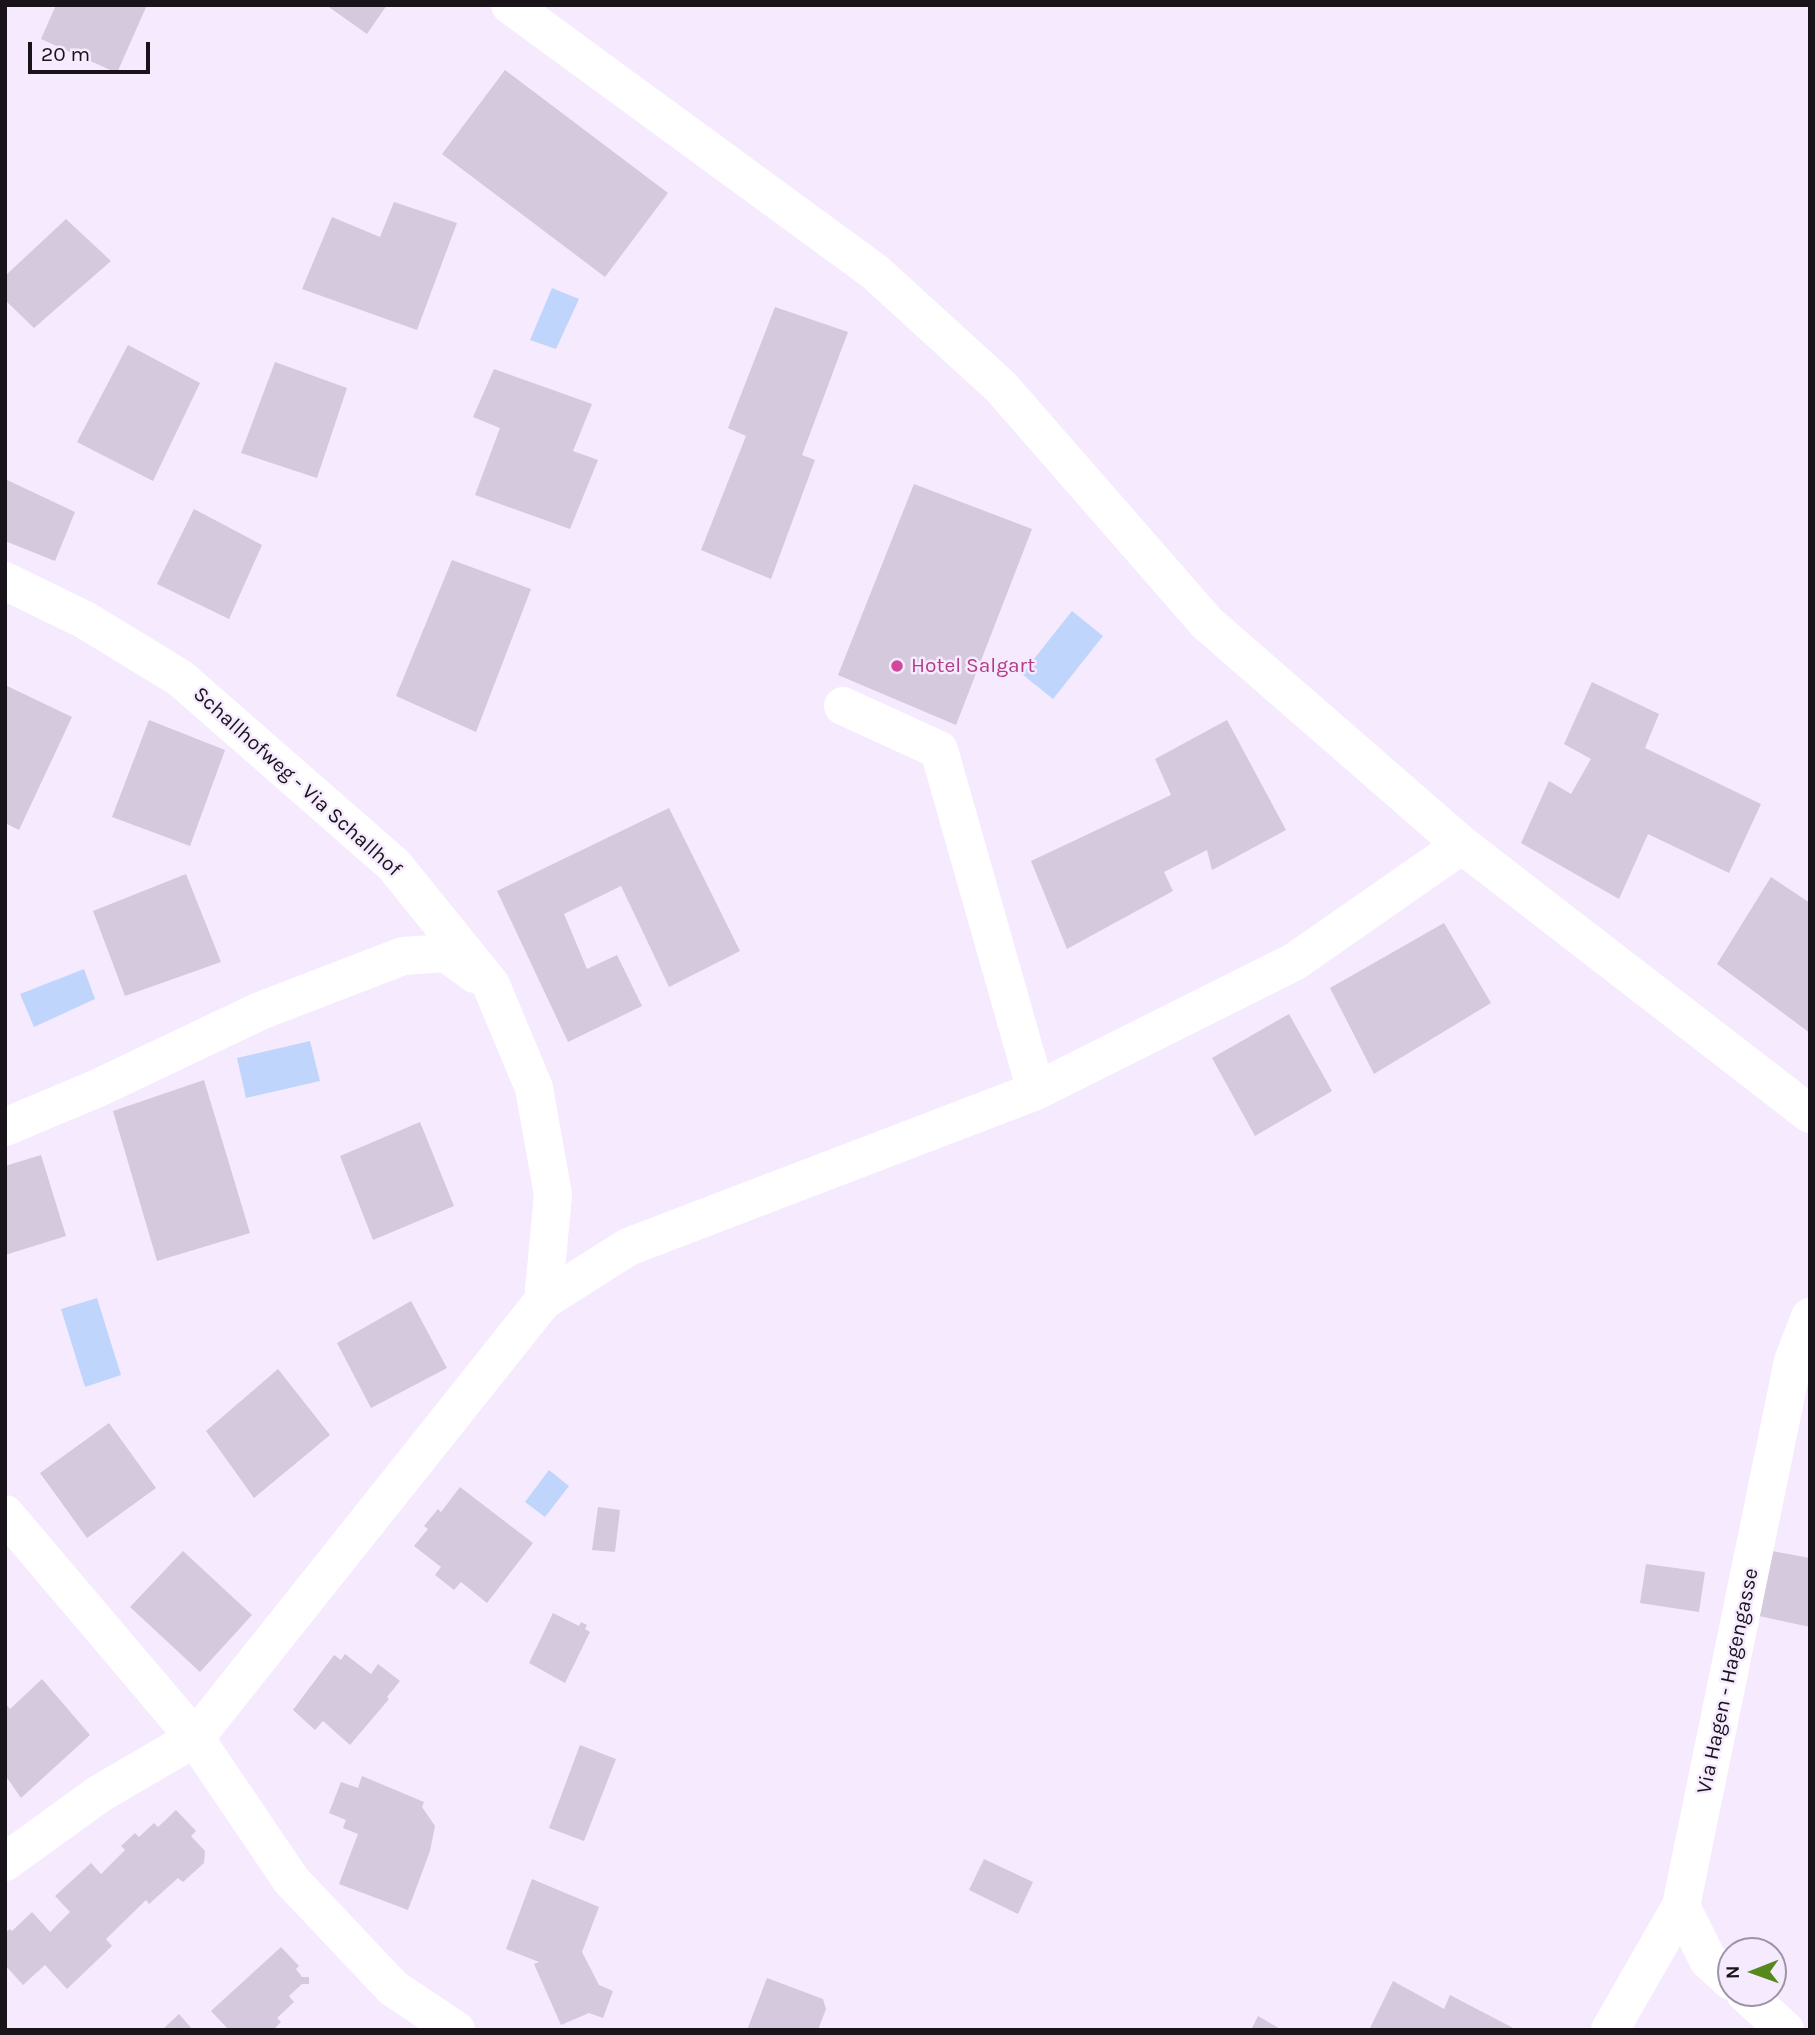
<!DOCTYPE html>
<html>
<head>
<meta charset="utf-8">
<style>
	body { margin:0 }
	#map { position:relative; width:1815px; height:2035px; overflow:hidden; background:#f6eafe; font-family:Karla,sans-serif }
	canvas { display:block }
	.frame { position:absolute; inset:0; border:7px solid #18141a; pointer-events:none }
	.north { position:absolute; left:1717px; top:1937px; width:70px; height:70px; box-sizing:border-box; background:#f6eafe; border:2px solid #9d94a3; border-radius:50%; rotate:269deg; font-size:19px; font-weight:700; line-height:28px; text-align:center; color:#18141a }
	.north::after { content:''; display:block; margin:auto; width:24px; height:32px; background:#56881d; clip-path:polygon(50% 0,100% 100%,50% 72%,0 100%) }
	.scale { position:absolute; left:28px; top:42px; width:122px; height:32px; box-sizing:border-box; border:4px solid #18141a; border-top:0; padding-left:9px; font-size:21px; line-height:24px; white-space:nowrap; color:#18141a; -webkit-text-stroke:5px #f6eafe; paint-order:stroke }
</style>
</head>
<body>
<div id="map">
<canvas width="1815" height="2035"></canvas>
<div class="frame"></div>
<div class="north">N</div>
<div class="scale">20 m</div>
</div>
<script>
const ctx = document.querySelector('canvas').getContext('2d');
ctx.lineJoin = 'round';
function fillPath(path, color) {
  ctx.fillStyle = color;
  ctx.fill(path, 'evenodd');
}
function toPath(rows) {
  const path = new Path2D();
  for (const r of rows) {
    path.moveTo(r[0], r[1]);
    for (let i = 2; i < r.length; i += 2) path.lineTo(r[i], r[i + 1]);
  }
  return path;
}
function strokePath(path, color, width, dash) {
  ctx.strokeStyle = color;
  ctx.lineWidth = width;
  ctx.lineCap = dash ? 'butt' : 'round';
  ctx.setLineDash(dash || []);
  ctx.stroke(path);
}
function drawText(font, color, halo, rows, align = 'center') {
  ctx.font = font + ' Karla,sans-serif';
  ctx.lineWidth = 5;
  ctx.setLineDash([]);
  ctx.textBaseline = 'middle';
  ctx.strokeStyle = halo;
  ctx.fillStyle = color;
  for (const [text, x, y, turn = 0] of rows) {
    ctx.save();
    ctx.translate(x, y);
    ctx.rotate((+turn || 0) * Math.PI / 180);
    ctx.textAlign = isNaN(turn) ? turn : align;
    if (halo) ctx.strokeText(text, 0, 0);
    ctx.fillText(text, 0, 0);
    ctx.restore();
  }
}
fillPath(toPath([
	[552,288,579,299,556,349,530,340],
	[1072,611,1103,636,1053,699,1022,674],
	[84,969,95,999,34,1027,20,994],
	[310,1041,320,1081,246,1098,237,1058],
	[97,1298,121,1375,85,1387,61,1309],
	[549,1470,569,1486,545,1517,525,1502]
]), '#c0d5fc');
fillPath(toPath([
	[56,5,147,5,117,73,41,39],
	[326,5,387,5,367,34],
	[505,70,668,193,605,277,442,154],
	[394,202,457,223,417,330,302,289,332,217,380,237],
	[66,219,111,261,34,328,5,300,5,276],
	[775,307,848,332,802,455,815,460,771,579,701,550,746,436,728,428],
	[128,345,200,383,153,481,77,442],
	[275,362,347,388,317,478,241,453],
	[494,369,592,404,573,451,598,460,570,529,475,495,500,428,473,417],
	[5,479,75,512,55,561,5,541],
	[914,484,1032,529,956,725,838,675],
	[194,509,262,545,229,619,157,584],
	[452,560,531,589,476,732,396,696],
	[1592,682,1659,714,1645,748,1761,804,1729,873,1648,834,1619,899,1521,843,1549,781,1571,794,1591,759,1564,744],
	[5,685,72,717,19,830,5,823],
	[149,720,225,750,190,846,112,817],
	[1227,720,1286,830,1212,870,1207,850,1164,872,1173,891,1067,949,1031,861,1171,795,1155,759],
	[669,808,740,951,669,987,621,886,564,914,587,969,617,955,642,1006,568,1042,497,891],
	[186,874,221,962,125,996,93,911],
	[1771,877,1810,903,1810,1033,1717,964],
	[1444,923,1491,1003,1374,1074,1330,988],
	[1289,1014,1332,1091,1255,1136,1212,1058],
	[204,1080,250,1233,157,1261,113,1111],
	[420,1122,454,1206,373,1240,340,1156],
	[41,1155,66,1236,5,1255,5,1166],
	[411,1301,447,1368,371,1408,337,1343],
	[278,1369,330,1435,254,1498,206,1431],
	[109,1423,156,1488,87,1538,40,1473],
	[460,1487,533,1543,487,1603,461,1582,454,1590,435,1575,441,1567,414,1546,428,1529,424,1526,438,1509,441,1512],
	[598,1507,620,1510,615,1552,592,1550],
	[183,1551,252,1615,200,1672,130,1607],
	[1772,1551,1810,1558,1810,1627,1759,1616],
	[1646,1564,1705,1572,1699,1612,1640,1603],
	[553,1613,579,1626,581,1622,587,1625,585,1629,590,1632,565,1683,529,1663],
	[345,1654,371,1674,378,1664,400,1681,387,1697,389,1699,350,1745,323,1721,315,1730,293,1710,334,1655,341,1660],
	[42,1679,90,1735,21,1798,5,1775,5,1703,10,1709],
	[580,1745,616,1759,584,1841,549,1828],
	[362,1776,424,1802,422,1807,435,1826,430,1851,408,1910,339,1884,358,1834,343,1828,346,1820,329,1813,341,1782,358,1788],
	[176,1810,196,1831,191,1836,205,1851,204,1863,183,1882,178,1878,149,1904,146,1900,106,1939,112,1946,67,1989,45,1965,23,1985,5,1965,5,1933,10,1929,12,1931,32,1912,50,1932,70,1912,55,1896,91,1863,101,1874,125,1850,121,1846,135,1833,139,1837,154,1823,158,1827],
	[984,1859,1033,1882,1018,1914,969,1890],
	[532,1879,599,1907,582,1952,599,1985,613,1991,603,2018,589,2013,561,2025,534,1964,539,1962,506,1949],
	[281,1947,299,1966,296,1969,302,1977,309,1977,309,1984,302,1984,289,1996,294,2002,277,2018,281,2022,273,2030,225,2030,227,2028,211,2011],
	[767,1978,823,1999,826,2009,818,2030,747,2030],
	[1393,1981,1444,2009,1450,1995,1517,2030,1369,2030],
	[179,2014,193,2030,162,2030],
	[1258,2016,1282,2030,1251,2030]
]), '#d5c9dd');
strokePath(toPath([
	[510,5,875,272,1001,387,1207,623,1462,845],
	[5,581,85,620,180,678,394,865,491,985,534,1088,553,1195,543,1301],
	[843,706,939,750,1036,1091],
	[5,1127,98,1088,260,1011,403,956,446,953,475,974],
	[5,1514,195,1738,291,1880,393,1988,456,2030],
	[5,1862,99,1794,195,1738,543,1301,628,1247,1036,1091,1294,962,1462,845,1810,1114],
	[1681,1906,1708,1960,1731,1981],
	[1745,1993,1785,2030],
	[1610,2030,1681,1906,1793,1361,1810,1317]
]), '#fff', 38);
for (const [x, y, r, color] of [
	[897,666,7,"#d1479c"]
]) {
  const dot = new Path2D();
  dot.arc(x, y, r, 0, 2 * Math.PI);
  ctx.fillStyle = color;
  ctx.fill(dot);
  strokePath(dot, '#f6eafe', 2.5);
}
drawText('21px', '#b23c85', '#f6eafe', [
	["Hotel Salgart",911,666]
], 'left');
drawText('21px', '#18141a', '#f6eafe', [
	["Schallhofweg - Via Schallhof",297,782,42],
	["Via Hagen - Hagengasse",1728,1681,-78]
]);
</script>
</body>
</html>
